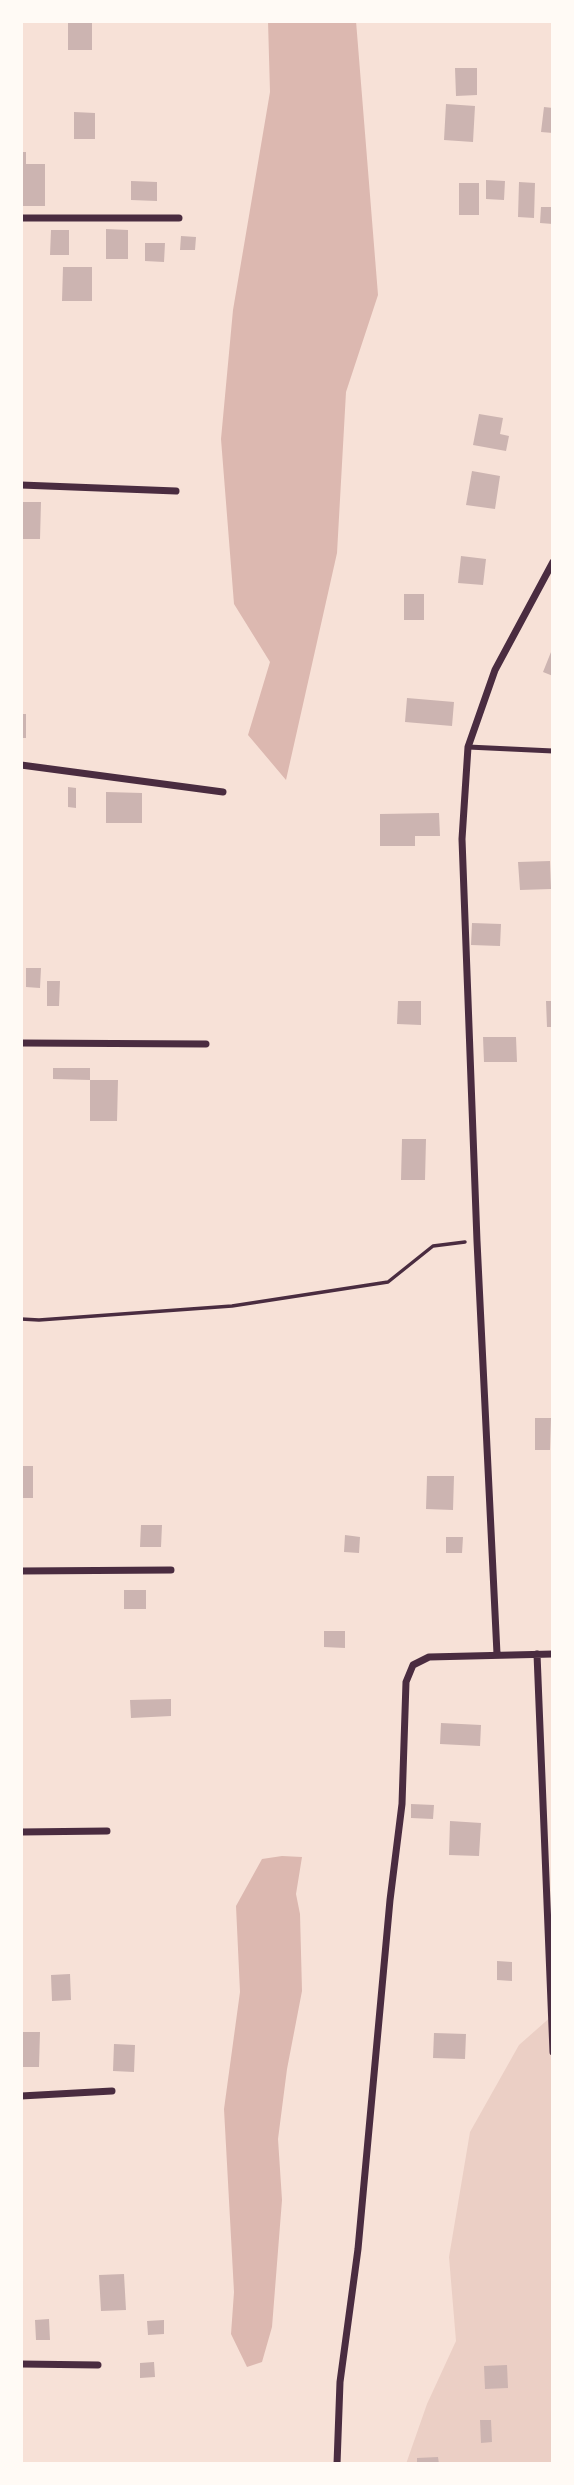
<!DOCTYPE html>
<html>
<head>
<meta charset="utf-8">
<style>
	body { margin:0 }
	#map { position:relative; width:574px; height:2485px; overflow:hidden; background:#f7e1d7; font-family:"PT Sans Narrow",sans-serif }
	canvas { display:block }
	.frame { position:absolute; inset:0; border:23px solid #fffaf5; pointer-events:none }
</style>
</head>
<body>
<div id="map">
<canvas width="574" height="2485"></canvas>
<div class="frame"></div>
</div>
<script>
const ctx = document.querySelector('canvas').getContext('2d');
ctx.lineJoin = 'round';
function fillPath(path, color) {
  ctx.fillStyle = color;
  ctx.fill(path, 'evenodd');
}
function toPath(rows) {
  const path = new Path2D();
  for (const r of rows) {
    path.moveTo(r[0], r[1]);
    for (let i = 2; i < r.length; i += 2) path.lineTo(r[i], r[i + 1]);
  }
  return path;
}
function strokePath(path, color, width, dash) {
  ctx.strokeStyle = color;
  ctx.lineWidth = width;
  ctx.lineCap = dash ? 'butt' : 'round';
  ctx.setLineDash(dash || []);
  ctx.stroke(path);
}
fillPath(toPath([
	[553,2015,553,2464,406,2464,427,2404,456,2341,449,2257,470,2132,519,2045]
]), '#ebcfc5');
fillPath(toPath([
	[268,21,356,21,378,295,346,392,337,553,286,780,248,735,270,662,234,604,221,439,233,310,270,92],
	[282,1856,302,1857,296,1894,300,1914,302,1991,287,2069,278,2139,282,2200,272,2327,262,2362,247,2367,231,2334,234,2292,224,2109,240,1992,236,1906,262,1859]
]), '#dcb8b0');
fillPath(toPath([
	[68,21,92,21,92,50,68,50],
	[455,68,477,68,477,95,456,96],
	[446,104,475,106,473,142,444,140],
	[544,107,553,108,553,133,541,132],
	[74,112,95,113,95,139,74,139],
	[21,152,26,152,26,164,45,164,45,206,21,206],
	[486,180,505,181,504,200,486,199],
	[131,181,157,182,157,201,131,200],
	[519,182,535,183,534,218,518,217],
	[459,183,479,183,479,215,459,215],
	[541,207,553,207,553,224,540,223],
	[106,229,128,230,128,259,106,259],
	[51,230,69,230,69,255,50,255],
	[181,236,196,237,195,250,180,250],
	[145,243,165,243,164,262,145,261],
	[63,267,92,267,92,301,62,301],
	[479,414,503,418,500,434,509,436,506,451,473,445],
	[472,471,500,476,495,509,466,505],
	[21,502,41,502,40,539,21,539],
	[461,556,486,559,483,585,458,583],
	[404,594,424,594,424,620,404,620],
	[553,647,553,676,543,672],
	[407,698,454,702,452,726,405,722],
	[21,714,26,714,26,738,21,738],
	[68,787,76,788,76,808,68,807],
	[106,792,142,793,142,823,106,823],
	[439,813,440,836,415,836,415,846,380,846,380,814],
	[550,861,551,889,520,890,518,862],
	[472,923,501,924,500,946,471,945],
	[26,968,41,968,40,988,26,987],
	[47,981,60,981,59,1006,47,1006],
	[398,1001,421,1001,421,1025,397,1024],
	[546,1001,553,1001,553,1027,547,1027],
	[483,1037,516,1037,517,1062,484,1062],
	[53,1068,90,1068,90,1080,53,1079],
	[90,1080,118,1080,117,1121,90,1121],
	[402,1139,426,1139,425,1180,401,1180],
	[535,1418,551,1418,550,1450,535,1450],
	[21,1466,33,1466,33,1498,21,1498],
	[427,1476,454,1476,453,1510,426,1509],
	[141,1525,162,1525,161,1547,140,1547],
	[345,1535,360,1537,359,1553,344,1552],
	[446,1537,463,1537,462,1553,446,1553],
	[124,1590,146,1590,146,1609,124,1609],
	[324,1631,345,1631,345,1648,324,1647],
	[171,1699,171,1716,131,1718,130,1700],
	[441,1723,481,1725,480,1746,440,1744],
	[411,1804,434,1805,433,1819,411,1818],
	[450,1821,481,1823,479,1856,449,1855],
	[497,1961,512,1962,512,1981,497,1980],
	[70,1974,71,2000,52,2001,51,1975],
	[21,2032,40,2032,39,2067,21,2067],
	[434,2033,466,2034,465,2059,433,2058],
	[114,2044,135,2045,134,2072,113,2071],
	[124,2274,126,2310,101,2311,99,2275],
	[49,2319,50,2340,36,2340,35,2320],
	[164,2320,164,2334,148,2335,147,2321],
	[154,2362,155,2377,140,2378,140,2363],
	[507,2365,508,2388,485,2389,484,2366],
	[480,2420,491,2420,492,2442,481,2443],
	[438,2457,439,2464,417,2464,417,2458]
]), '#ccb4b1');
strokePath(toPath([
	[21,1319,39,1320,232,1306,388,1282,433,1246,465,1242]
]), '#4a2c40', 3.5);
strokePath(toPath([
	[468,747,553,751]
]), '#4a2c40', 5);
strokePath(toPath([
	[21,218,179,218],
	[21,485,176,491],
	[21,765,223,792],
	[21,1043,206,1044],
	[21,1571,171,1570],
	[497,1654,477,1241,462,839,468,747,495,670,553,562],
	[537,1654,553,2052],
	[21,1832,107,1831],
	[21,2096,112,2091],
	[21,2364,98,2365],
	[337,2464,340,2382,358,2249,390,1900,402,1804,406,1682,413,1665,429,1657,553,1654]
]), '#4a2c40', 7);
</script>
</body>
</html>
